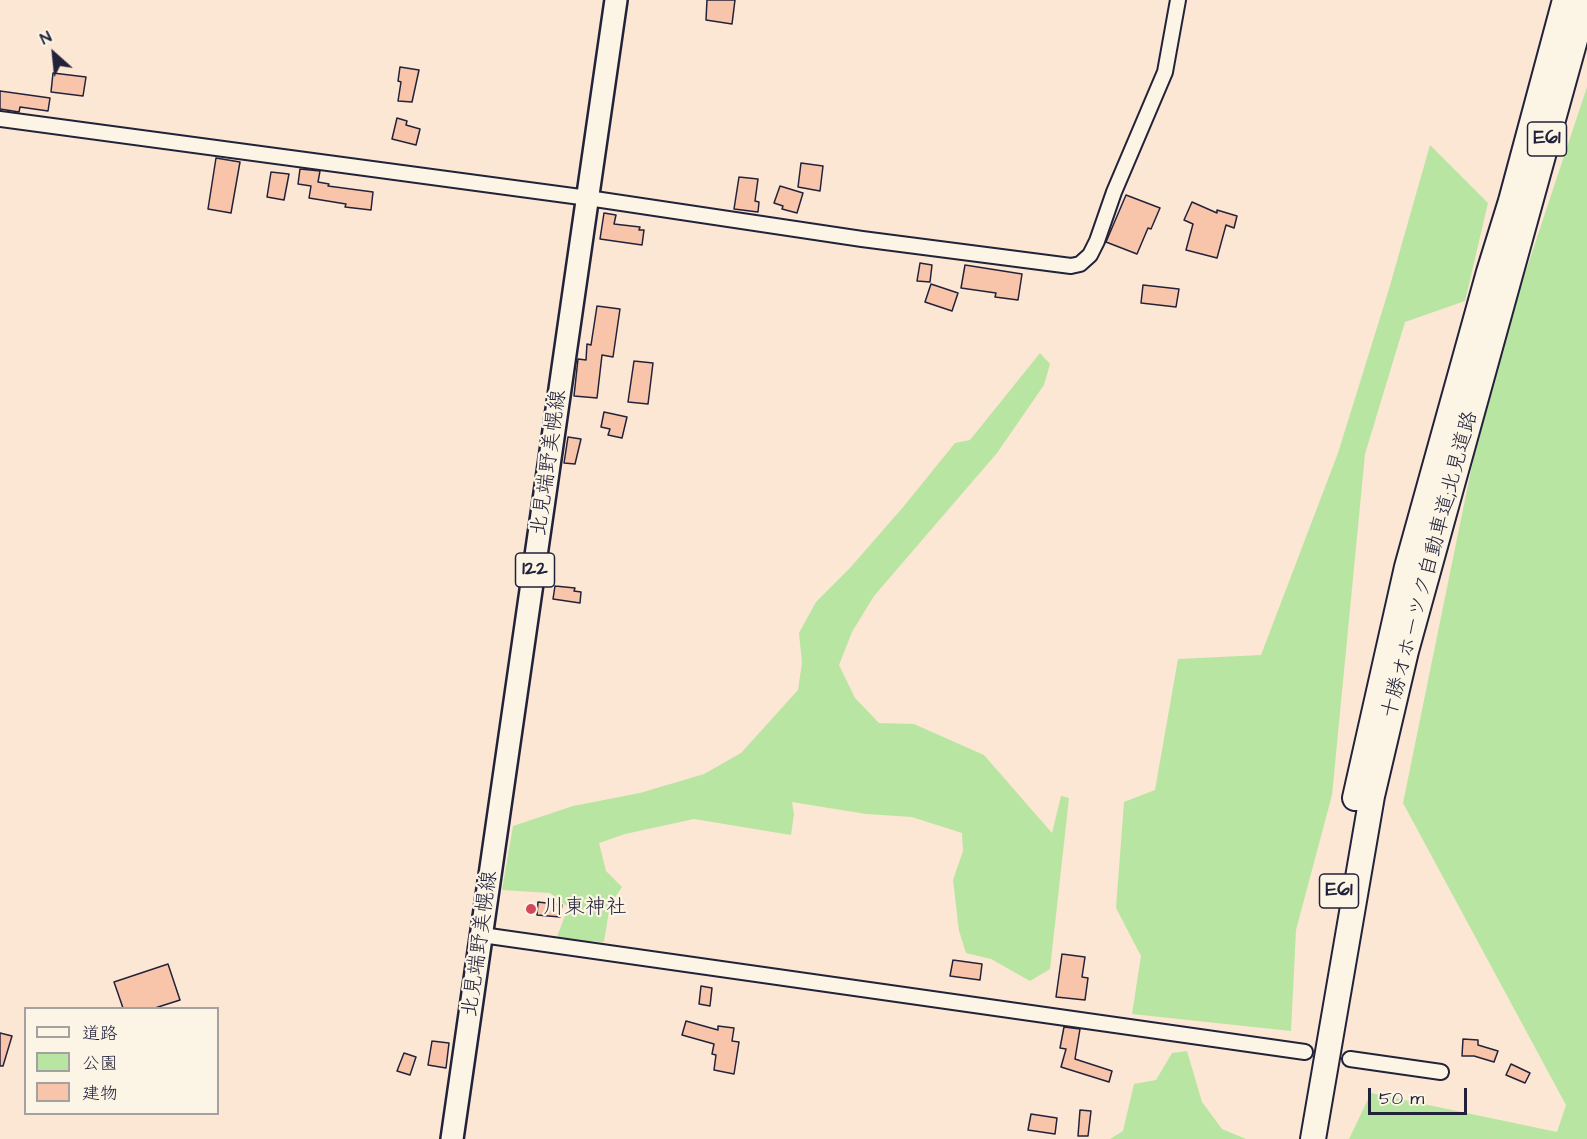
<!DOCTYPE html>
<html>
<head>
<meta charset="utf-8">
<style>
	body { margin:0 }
	#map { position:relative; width:1587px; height:1139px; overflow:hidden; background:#fbe7d3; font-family:"Architects Daughter","Klee One",sans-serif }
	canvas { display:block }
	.legend { position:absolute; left:24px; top:1007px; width:195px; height:108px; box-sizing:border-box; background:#fcf5e5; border:2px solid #a5a1a1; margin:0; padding:8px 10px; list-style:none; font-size:18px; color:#22223b }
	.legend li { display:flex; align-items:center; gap:12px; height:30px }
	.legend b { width:30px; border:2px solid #a5a1a1 }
	.north { position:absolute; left:24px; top:24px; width:60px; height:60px; -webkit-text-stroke:4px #fcf5e5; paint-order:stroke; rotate:333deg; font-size:16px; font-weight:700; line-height:24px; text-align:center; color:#22223b }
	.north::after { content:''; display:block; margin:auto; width:21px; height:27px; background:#22223b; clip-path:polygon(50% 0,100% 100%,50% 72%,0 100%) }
	.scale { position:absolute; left:1368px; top:1088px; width:99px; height:27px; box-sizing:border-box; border:3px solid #22223b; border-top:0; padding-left:8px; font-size:18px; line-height:21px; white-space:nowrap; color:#22223b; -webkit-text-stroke:4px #fcf5e5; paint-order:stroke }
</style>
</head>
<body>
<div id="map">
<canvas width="1587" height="1139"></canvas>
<ul class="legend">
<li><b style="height:8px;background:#fcf5e5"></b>道路</li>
<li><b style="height:16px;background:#b9e5a2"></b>公園</li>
<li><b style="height:16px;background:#f9c5aa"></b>建物</li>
</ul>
<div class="north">N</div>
<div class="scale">50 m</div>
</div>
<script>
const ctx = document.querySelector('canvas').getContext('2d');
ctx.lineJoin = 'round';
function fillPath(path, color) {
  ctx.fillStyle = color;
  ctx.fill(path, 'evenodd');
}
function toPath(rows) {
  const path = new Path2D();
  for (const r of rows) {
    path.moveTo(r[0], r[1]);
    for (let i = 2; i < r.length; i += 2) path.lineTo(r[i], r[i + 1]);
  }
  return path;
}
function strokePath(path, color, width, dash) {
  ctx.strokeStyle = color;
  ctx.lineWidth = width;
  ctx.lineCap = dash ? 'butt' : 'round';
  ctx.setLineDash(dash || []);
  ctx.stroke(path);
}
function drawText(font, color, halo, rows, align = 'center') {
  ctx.font = font + ' "Architects Daughter","Klee One",sans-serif';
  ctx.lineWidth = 4.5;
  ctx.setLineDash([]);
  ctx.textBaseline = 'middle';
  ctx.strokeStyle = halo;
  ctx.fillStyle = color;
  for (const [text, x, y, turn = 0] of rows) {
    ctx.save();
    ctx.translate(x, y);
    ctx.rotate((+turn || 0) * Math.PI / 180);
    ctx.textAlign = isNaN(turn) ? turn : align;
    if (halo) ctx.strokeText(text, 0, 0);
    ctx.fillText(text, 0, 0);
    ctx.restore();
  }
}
fillPath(toPath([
	[1587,87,1587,1139,1349,1139,1371,1093,1557,1132,1566,1105,1403,803,1489,382],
	[1430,145,1488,203,1465,301,1405,322,1365,454,1332,795,1296,930,1291,1031,1132,1014,1141,956,1116,908,1124,802,1155,790,1178,659,1261,655,1338,453,1389,289],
	[1040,353,1050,364,1044,385,997,453,874,596,852,632,839,665,855,698,879,723,914,724,984,755,1052,833,1061,796,1069,798,1050,969,1030,981,991,959,966,953,959,931,953,880,963,851,962,833,912,817,866,814,792,802,794,814,791,835,694,819,625,834,599,843,606,871,622,887,610,905,604,942,556,940,568,907,550,893,502,890,513,826,573,806,640,793,704,774,741,753,798,690,802,663,799,633,816,602,850,568,904,506,955,443,970,440],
	[1187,1051,1202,1102,1222,1129,1246,1139,1110,1139,1123,1131,1134,1084,1156,1080,1172,1053]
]), '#b9e5a2');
const building = toPath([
	[707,0,735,0,732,24,706,20,707,0],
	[400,67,419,70,412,102,398,101,401,82,398,81,400,67],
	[53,73,86,77,83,96,51,92,53,73],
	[0,91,50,98,48,111,20,107,19,112,0,109,0,91],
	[397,118,407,121,406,125,420,129,416,145,392,139,397,118],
	[216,158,240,162,231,213,208,209,216,158],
	[801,163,823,166,820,191,798,187,801,163],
	[300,169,320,171,318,182,329,184,328,186,373,192,371,210,345,207,346,204,309,198,311,186,298,184,300,169],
	[271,172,289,174,284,200,267,197,271,172],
	[739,177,758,179,755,201,759,202,758,212,734,209,739,177],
	[780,186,803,193,797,213,782,209,783,206,774,203,780,186],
	[1126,195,1160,208,1151,229,1148,228,1137,254,1106,242,1126,195],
	[1192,202,1217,213,1217,210,1237,216,1234,228,1226,225,1217,258,1186,250,1193,224,1184,220,1192,202],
	[604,213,616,215,614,224,640,227,639,230,644,230,642,245,600,239,604,213],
	[920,263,932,265,930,282,917,281,920,263],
	[965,265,1022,274,1018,300,995,297,996,293,961,288,965,265],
	[931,284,958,293,952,311,925,302,931,284],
	[1143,285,1179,289,1176,307,1141,303,1143,285],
	[597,306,620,309,613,357,602,355,597,398,574,396,578,359,586,360,587,344,591,345,597,306],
	[634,361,653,363,648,404,628,402,634,361],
	[604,412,627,417,622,438,608,435,610,429,601,427,604,412],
	[568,437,581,439,575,464,564,463,568,437],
	[555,586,575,588,574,591,581,592,580,603,553,599,555,586],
	[538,902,562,905,560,917,537,915,538,902],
	[1062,954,1085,957,1082,977,1088,978,1085,1000,1056,997,1062,954],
	[953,960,982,964,980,980,950,976,953,960],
	[168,964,180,1000,155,1008,123,1008,114,982,168,964],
	[701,986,712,988,710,1006,699,1004,701,986],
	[686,1021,718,1030,718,1026,734,1028,732,1041,739,1042,734,1074,714,1070,716,1055,712,1054,714,1044,682,1035,686,1021],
	[1064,1027,1080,1029,1075,1059,1112,1071,1109,1082,1061,1067,1066,1049,1060,1048,1064,1027],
	[0,1033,12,1036,3,1066,0,1066,0,1033],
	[1463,1039,1478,1040,1478,1045,1498,1051,1494,1062,1474,1056,1462,1056,1463,1039],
	[432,1041,449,1043,446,1068,428,1065,432,1041],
	[404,1053,416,1057,410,1075,397,1071,404,1053],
	[1511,1064,1530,1073,1525,1083,1506,1075,1511,1064],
	[1080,1110,1091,1111,1088,1136,1078,1136,1080,1110],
	[1031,1114,1057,1118,1055,1134,1028,1130,1031,1114]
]);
fillPath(building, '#f9c5aa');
strokePath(building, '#22223b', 1.5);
const street = toPath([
	[0,119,588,198,862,239,1071,266,1080,264,1090,255,1097,241,1114,192,1165,72,1178,0],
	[482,935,1305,1052],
	[1350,1059,1441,1072]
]);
const primary = toPath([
	[452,1139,616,0]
]);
const highway = toPath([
	[1355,798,1407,567,1489,272,1511,201,1565,0],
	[1313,1139,1372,796,1406,651,1586,0]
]);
strokePath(street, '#22223b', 18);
strokePath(primary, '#22223b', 26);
strokePath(highway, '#22223b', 28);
strokePath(street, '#fcf5e5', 14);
strokePath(primary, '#fcf5e5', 21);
strokePath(highway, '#fcf5e5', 24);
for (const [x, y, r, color] of [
	[531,909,6,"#d1495b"]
]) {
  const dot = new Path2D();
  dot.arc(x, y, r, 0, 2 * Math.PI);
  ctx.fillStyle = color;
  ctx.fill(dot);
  strokePath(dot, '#fcf5e5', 2);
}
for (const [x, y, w] of [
	[1547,139,39],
	[535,570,39],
	[1339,891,39]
]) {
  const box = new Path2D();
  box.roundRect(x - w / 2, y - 17, w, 34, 4.5);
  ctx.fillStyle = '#fcf5e5';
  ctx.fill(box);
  strokePath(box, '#22223b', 1.5);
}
drawText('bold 20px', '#22223b', null, [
	["E61",1547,139],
	["122",535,570],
	["E61",1339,891]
]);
drawText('21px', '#22223b', '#fcf5e5', [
	["北見端野美幌線",550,463,-82],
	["十勝オホーツク自動車道;北見道路",1431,565,-75],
	["北見端野美幌線",481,944,-82]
]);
drawText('21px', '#22223b', '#fcf5e5', [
	["川東神社",543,909]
], 'left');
</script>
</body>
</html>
